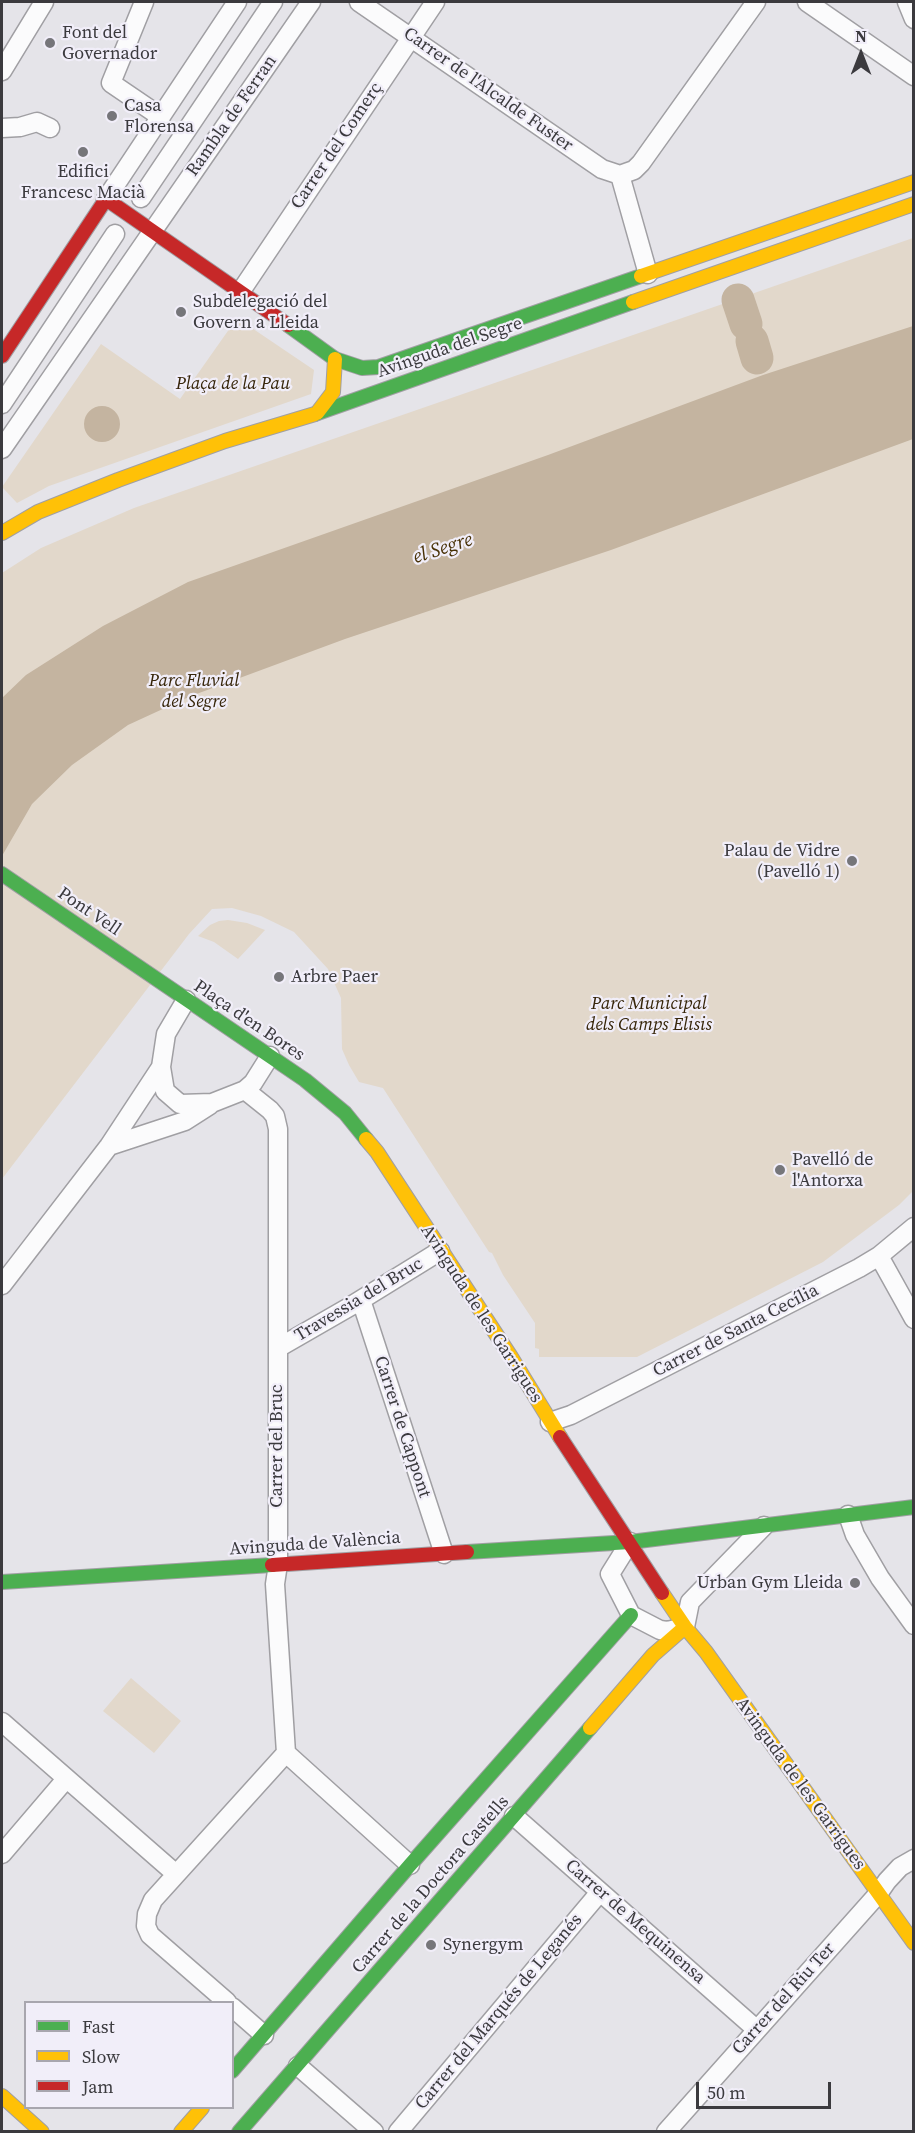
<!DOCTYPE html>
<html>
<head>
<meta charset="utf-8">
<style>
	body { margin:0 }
	#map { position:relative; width:915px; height:2133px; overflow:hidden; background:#e5e4e9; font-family:"Source Serif 4",serif }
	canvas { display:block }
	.frame { position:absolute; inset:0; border:3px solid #3b3a3e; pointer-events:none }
	.legend { position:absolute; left:24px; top:2001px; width:210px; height:108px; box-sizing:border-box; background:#f1eef9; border:2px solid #a8a6ae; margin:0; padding:8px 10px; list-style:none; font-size:18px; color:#3b3a3e }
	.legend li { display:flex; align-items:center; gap:12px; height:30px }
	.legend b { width:30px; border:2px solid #a8a6ae }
	.north { position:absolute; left:831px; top:24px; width:60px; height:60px; -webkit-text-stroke:4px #f1eef9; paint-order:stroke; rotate:0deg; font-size:16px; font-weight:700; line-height:24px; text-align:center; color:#3b3a3e }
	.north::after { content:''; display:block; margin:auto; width:21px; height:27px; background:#3b3a3e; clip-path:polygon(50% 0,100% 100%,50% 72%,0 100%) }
	.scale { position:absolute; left:696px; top:2082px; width:135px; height:27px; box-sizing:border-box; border:3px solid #3b3a3e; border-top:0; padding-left:8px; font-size:18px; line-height:21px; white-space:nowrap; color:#3b3a3e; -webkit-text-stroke:4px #f1eef9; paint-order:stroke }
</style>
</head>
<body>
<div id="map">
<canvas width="915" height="2133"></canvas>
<div class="frame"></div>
<ul class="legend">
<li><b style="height:8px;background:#4caf50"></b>Fast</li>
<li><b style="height:8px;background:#ffc107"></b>Slow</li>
<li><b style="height:8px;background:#c62828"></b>Jam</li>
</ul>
<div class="north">N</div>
<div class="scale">50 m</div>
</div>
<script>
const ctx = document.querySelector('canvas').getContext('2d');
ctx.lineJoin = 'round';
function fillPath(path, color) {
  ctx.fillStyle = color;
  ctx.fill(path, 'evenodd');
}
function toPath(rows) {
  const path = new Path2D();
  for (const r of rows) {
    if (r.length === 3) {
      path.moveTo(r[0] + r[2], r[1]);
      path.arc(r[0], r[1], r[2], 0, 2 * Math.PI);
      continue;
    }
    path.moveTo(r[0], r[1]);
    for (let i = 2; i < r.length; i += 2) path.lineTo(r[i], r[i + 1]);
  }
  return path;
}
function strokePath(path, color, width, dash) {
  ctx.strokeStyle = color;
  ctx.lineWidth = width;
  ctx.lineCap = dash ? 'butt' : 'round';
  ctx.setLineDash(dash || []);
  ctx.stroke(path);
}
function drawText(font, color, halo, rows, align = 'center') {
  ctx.font = font + ' "Source Serif 4",serif';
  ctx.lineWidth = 4.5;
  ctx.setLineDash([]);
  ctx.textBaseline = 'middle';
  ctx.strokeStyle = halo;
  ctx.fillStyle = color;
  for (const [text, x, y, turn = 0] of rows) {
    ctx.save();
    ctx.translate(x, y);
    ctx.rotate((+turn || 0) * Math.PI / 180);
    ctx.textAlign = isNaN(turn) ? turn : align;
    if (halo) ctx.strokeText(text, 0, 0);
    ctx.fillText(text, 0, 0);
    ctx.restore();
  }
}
fillPath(toPath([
	[913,238,913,1191,899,1205,823,1262,637,1357,539,1357,539,1349,535,1348,535,1323,503,1275,492,1253,489,1252,383,1088,359,1082,349,1065,342,1049,341,998,328,969,294,932,261,916,232,908,212,909,189,934,2,1179,2,573,41,548,134,508],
	[237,318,314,370,311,394,49,486,17,503,2,487,101,344,180,399],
	[228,920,247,923,265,930,238,959,214,942,198,936,210,925,219,921],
	[131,1678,181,1721,154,1753,103,1711]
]), '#e2d8cb');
fillPath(toPath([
	[913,326,913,439,611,550,345,639,191,696,128,725,72,765,32,804,2,856,2,698,26,675,103,626,188,582,548,455,763,375],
	[102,424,18]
]), '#c4b4a0');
strokePath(toPath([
	[738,300,746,324],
	[752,341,757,358]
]), '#c4b4a0', 33);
const street = toPath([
	[144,2,111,83,161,117],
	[359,2,602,169,620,175,634,170,641,163,756,2],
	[807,2,914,76],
	[907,2,914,19],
	[2,71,44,2],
	[2,128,20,127,37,122,50,128],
	[620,175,648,274],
	[141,198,273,2],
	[106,199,237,2],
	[241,291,435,2],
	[2,404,115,234],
	[2,449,311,2],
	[186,1000,166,1034,161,1067,165,1091,180,1104,212,1103,245,1090,253,1083,270,1056],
	[245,1090,270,1110,275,1116,278,1129,278,1564,275,1584,286,1753,410,1865],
	[109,1146,185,1121,210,1105],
	[879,1256,914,1319],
	[2,1285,109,1146,161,1067],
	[361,1300,444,1554],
	[278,1348,351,1306,440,1251],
	[550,1422,571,1415,859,1268,879,1256,914,1227],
	[848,1515,855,1535,880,1578,914,1625],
	[630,1542,610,1574,631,1615,660,1630,667,1631,685,1627,690,1602,764,1526],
	[2,1722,176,1874],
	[514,1816,756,2029],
	[2,1854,66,1779],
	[227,2002,150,1935,146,1926,147,1914,153,1900,286,1753],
	[232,2007,264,2035],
	[298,2066,374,2132],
	[398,2132,600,1892],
	[666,2132,878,1894,887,1881,900,1867,914,1859]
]);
const fast = toPath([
	[288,325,335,359,362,368,378,367,641,276],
	[315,414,633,302],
	[2,874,305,1080,345,1113,366,1139],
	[467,1552,630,1542,914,1507],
	[2,1582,272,1565],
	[232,2071,410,1865,631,1615],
	[239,2132,590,1728]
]);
const slow = toPath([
	[641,276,914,182],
	[633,302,914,204],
	[317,413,333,392,335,359],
	[2,533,38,512,118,480,225,441,315,414],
	[366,1139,377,1152,511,1357,560,1437],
	[662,1593,685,1627,706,1652,914,1943],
	[590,1728,653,1655,685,1627],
	[2,2096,42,2132],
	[181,2132,202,2108]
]);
const jam = toPath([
	[2,356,106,199,288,325],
	[560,1437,662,1593],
	[272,1565,467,1552]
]);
strokePath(street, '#a09fa3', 21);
strokePath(fast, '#a09fa3', 16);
strokePath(slow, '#a09fa3', 16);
strokePath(jam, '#a09fa3', 16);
strokePath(street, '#fbfbfc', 18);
strokePath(fast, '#4caf50', 14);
strokePath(slow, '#ffc107', 14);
strokePath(jam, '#c62828', 14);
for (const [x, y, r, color] of [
	[50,43,6,"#76767a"],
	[112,116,6,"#76767a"],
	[83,152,6,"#76767a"],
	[181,312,6,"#76767a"],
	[852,861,6,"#76767a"],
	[279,977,6,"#76767a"],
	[780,1170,6,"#76767a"],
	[855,1583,6,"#76767a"],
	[431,1945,6,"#76767a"]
]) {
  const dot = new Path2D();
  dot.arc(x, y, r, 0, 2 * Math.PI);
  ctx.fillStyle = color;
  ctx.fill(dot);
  strokePath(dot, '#f1eef9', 2);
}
drawText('18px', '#3b3a3e', '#f1eef9', [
	["Font del",62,33],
	["Governador",62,54],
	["Casa",124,106],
	["Florensa",124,127],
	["Edifici",83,172,"center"],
	["Francesc Macià",83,193,"center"],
	["Subdelegació del",193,302],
	["Govern a Lleida",193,323],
	["Palau de Vidre",840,851,"right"],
	["(Pavelló 1)",840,872,"right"],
	["Arbre Paer",291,977],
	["Pavelló de",792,1160],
	["l'Antorxa",792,1181],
	["Urban Gym Lleida",843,1583,"right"],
	["Synergym",443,1945]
], 'left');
drawText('18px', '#3b3a3e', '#f1eef9', [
	["Carrer de l'Alcalde Fuster",488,90,35],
	["Rambla de Ferran",232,116,-55],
	["Carrer del Comerç",337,146,-56],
	["Avinguda del Segre",450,348,-19],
	["Pont Vell",89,912,34],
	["Plaça d'en Bores",249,1021,34],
	["Travessia del Bruc",359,1300,-31],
	["Avinguda de les Garrigues",481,1314,57],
	["Carrer de Santa Cecília",736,1331,-27],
	["Carrer de Cappont",402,1427,72],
	["Carrer del Bruc",277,1446,-90],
	["Avinguda de València",315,1544,-4],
	["Avinguda de les Garrigues",800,1784,54],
	["Carrer de la Doctora Castells",431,1885,-49],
	["Carrer de Mequinensa",635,1922,41],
	["Carrer del Riu Ter",784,1999,-48],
	["Carrer del Marqués de Leganés",499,2012,-50]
]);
drawText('italic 18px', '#362509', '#f1eef9', [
	["Plaça de la Pau",233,384],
	["Parc Fluvial",194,681],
	["del Segre",194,702],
	["Parc Municipal",649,1004],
	["dels Camps Elisis",649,1025]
]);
drawText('italic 20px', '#473005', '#f1eef9', [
	["el Segre",443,549,-18]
]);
</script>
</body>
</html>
